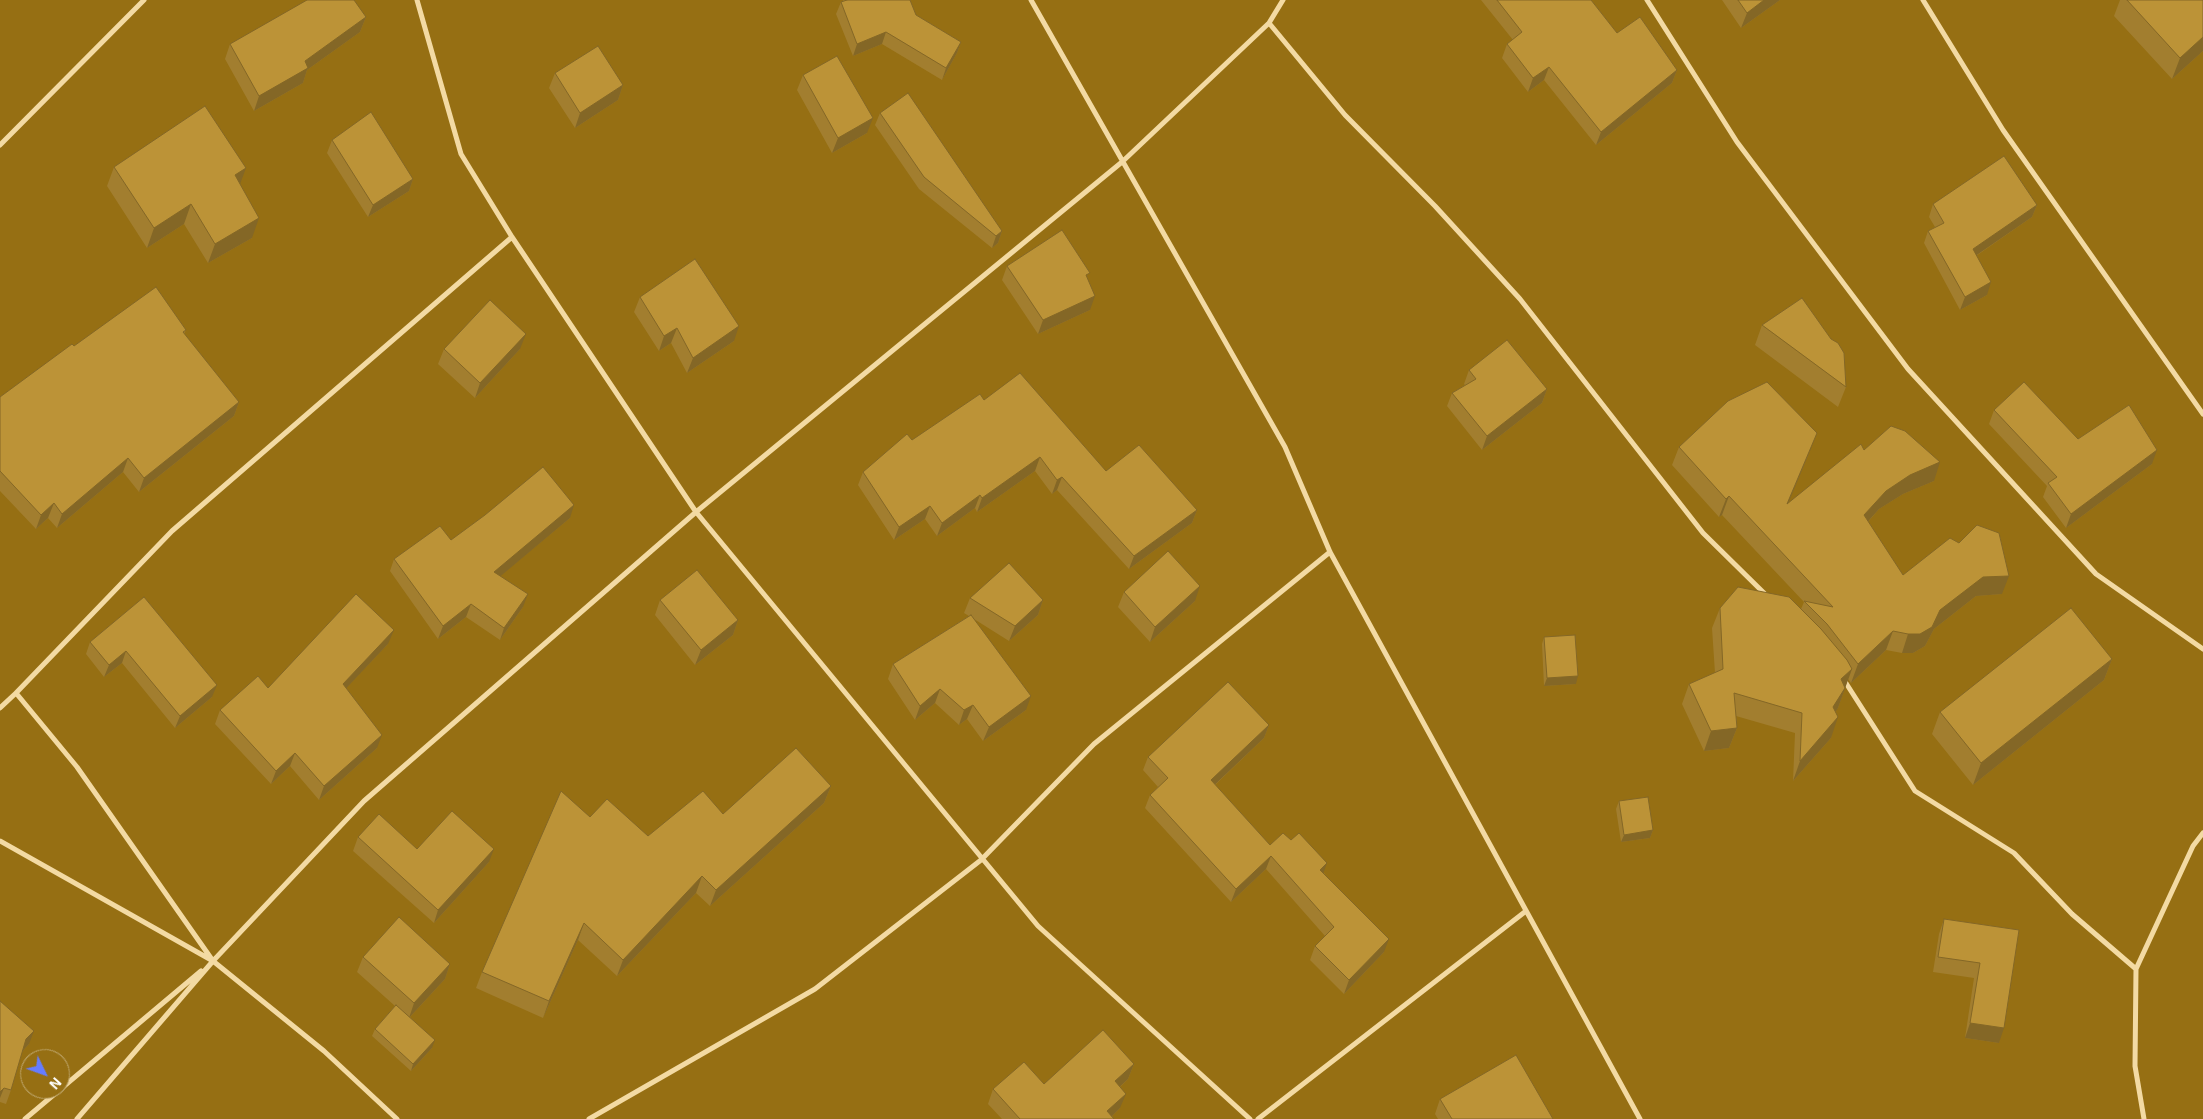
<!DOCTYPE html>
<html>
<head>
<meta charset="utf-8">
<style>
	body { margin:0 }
	#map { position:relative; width:2203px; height:1119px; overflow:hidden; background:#966f13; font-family:"Exo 2",sans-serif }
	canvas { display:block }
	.north { position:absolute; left:20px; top:1049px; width:50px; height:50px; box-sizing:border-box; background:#966f13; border:1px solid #c0a971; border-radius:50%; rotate:132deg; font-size:14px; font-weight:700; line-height:20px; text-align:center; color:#fff }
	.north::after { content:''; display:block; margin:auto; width:18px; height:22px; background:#657cff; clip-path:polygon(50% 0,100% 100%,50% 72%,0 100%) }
</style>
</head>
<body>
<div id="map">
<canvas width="2203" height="1119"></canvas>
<div class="north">N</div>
</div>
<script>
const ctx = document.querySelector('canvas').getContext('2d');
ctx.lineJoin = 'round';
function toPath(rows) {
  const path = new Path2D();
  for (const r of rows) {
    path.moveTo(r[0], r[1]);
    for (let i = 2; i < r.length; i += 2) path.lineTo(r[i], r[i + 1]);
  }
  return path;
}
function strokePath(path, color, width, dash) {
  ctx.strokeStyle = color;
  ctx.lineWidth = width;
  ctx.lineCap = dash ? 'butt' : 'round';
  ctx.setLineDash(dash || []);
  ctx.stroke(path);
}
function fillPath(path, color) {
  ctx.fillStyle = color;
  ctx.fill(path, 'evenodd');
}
strokePath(toPath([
	[417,0,461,154,512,237,696,512,1038,926,1250,1119],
	[1031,0,1285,447,1330,552,1640,1119],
	[1647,0,1737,142,1908,369,2096,574,2203,649],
	[1923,0,2003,130,2203,414],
	[1269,23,1345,115,1435,206,1520,299,1703,533,1767,596],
	[0,145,144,0],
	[1844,680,1915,791,2014,853,2072,914,2136,969],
	[0,708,16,693],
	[0,841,213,961,324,1051,397,1119],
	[213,961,77,767,16,693,172,531,512,237],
	[25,1119,201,971],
	[77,1119,213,961,364,801,696,512,1122,162,1269,23,1283,0],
	[589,1119,815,989,981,860,1094,744,1330,552],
	[1258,1119,1526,911],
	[2144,1119,2135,1066,2136,969,2193,846,2203,833]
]), '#f3daa3', 5);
fillPath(toPath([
	[843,0,910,0,916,15,961,42,957,53,942,80,882,44,853,56,836,14,841,2,843,1],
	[1481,0,1591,0,1617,33,1677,70,1672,83,1596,145,1544,80,1528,92,1502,58,1507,44,1513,40],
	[1722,0,1780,0,1741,28],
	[2120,0,2203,0,2203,51,2172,79,2114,16],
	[366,17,360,32,307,70,303,83,254,111,225,59,230,44],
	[555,73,623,85,618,100,575,128,549,88],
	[803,75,867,133,832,153,797,90],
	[880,113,1002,231,998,243,992,248,919,189,875,125],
	[332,140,413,179,409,191,368,217,327,153],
	[114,167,240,184,252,238,208,263,184,224,147,248,107,186],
	[1933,204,2037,205,2032,217,1976,256,1987,295,1960,310,1924,243,1928,231,1935,227,1929,217],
	[1007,266,1087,279,1090,310,1038,334,1002,280],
	[640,297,734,341,687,373,671,343,659,351,634,312],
	[1762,325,1846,387,1838,407,1755,345],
	[186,330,184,334,239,402,234,416,139,492,123,472,57,528,48,518,36,529,0,491,0,397,74,346],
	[444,349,520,349,475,398,438,364],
	[1469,370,1547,389,1542,403,1482,450,1447,406,1452,393,1465,385,1464,384],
	[984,400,1106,471,1197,510,1192,523,1129,569,1057,490,1052,494,1035,471,977,512,975,508,937,536,925,519,894,540,858,485,863,472,912,440],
	[1994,410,2078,439,2152,464,2066,528,2043,497,2047,486,1989,424],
	[1679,447,1810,451,1788,503,1864,450,1934,481,1903,494,1879,509,1868,522,1903,575,2002,594,1976,596,1934,629,1925,646,1913,653,1902,653,1886,650,1851,683,1848,679,1838,708,1835,712,1831,738,1793,781,1795,733,1736,716,1737,728,1729,748,1704,751,1682,704,1689,684,1715,673,1712,628,1720,608,1801,609,1804,602,1722,515,1719,517,1672,465],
	[570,518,500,576,523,607,500,640,466,617,438,639,390,571,394,559,451,540],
	[1124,592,1195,601,1150,642,1118,607],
	[144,597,212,697,175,728,122,663,104,677,86,654,90,642],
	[970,598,1043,600,1038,615,1009,641,974,619,1026,710,983,741,967,719,959,725,935,703,915,720,888,679,893,664,969,616,964,613],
	[660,600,738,620,733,635,695,665,655,615],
	[1544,637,1576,684,1544,686,1542,644],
	[388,644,346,688,377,748,319,800,290,766,271,784,215,724,220,710,268,688],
	[2112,659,2104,680,1973,785,1932,734,1940,712],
	[1269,725,1264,738,1215,785,1270,845,1324,873,1384,952,1344,994,1310,960,1315,946,1325,936,1266,869,1231,902,1145,808,1150,795,1158,787,1143,770,1148,757],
	[831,786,824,803,710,906,696,893,617,976,578,940,543,1018,476,988,482,972,648,836,723,814],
	[1619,801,1653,830,1650,838,1621,842,1616,809],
	[358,837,417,849,489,862,434,923,353,851],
	[1944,919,2019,930,1999,1043,1965,1038,1974,978,1933,972,1939,934],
	[363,957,450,964,445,979,410,1017,432,1048,411,1071,372,1036,375,1029,395,1006,357,972],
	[0,1001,29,1044,22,1052,11,1090,6,1104,0,1102],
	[1134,1064,1128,1079,1120,1087,1120,1108,1112,1116,1114,1119,1002,1119,988,1104,993,1089,1044,1084],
	[1440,1099,1553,1119,1438,1119,1435,1114]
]), '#a27e2f');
fillPath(toPath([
	[1764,0,1780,0,1741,28,1747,13],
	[366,17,360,32,307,70,303,83,254,111,259,96,305,61],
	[886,32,882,44,853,56,857,44],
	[2203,37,2203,51,2172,79,2180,58],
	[961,42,957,53,942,80,946,68],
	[1549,67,1544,80,1528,92,1533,78],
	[1677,70,1672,83,1596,145,1601,132],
	[623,85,618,100,575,128,580,113],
	[873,118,867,133,832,153,838,138],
	[246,168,239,187,235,175],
	[413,179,409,191,368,217,373,205],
	[191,204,184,224,147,248,154,228],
	[2037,205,2032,217,1968,261,1973,249],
	[259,218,252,238,208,263,215,244],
	[1002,231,998,243,992,248,996,236],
	[1991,282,1987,295,1960,310,1965,297],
	[1095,296,1090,310,1038,334,1043,320],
	[739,326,734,341,687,373,693,358],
	[677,328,671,343,659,351,664,336],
	[526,334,520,349,475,398,480,383],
	[1547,389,1542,403,1482,450,1487,436],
	[239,402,234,416,139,492,144,478],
	[1817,433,1810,451,1780,523,1787,504],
	[2157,450,2152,464,2066,528,2071,514],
	[1040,457,1035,471,977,512,982,498],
	[128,458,123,472,57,528,62,514],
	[1940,462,1934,481,1903,494,1879,509,1857,534,1864,515,1886,491,1910,475],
	[1062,477,1057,490,1052,494,1057,480],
	[980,495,975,508,937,536,942,523],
	[1729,496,1722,515,1719,517,1726,499],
	[54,503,48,518,36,529,41,515],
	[574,505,570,518,490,585,494,572],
	[930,506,925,519,894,540,899,527],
	[1197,510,1192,523,1129,569,1134,556],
	[2009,576,2002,594,1976,596,1934,629,1925,646,1913,653,1902,653,1908,634,1983,577],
	[1200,586,1195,601,1150,642,1155,627],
	[528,594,523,607,500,640,504,628],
	[1043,600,1038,615,1009,641,1015,626],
	[471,604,466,617,438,639,443,626],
	[738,620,733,635,695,665,701,650],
	[394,630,388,644,338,697,343,684],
	[1893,631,1886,650,1851,683,1858,664],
	[126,651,122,663,104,677,109,665],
	[2112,659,2104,680,1973,785,1981,763],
	[1852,669,1838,708,1826,727,1841,679],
	[1578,676,1576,684,1544,686,1547,678],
	[217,685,212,697,175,728,180,716],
	[940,689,935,703,915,720,920,706],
	[1031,696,1026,710,983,741,989,727],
	[973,705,967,719,959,725,964,710],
	[1838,717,1831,738,1793,781,1800,761],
	[1269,725,1264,738,1206,793,1211,780],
	[1737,728,1729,748,1704,751,1711,731],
	[382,735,377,748,319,800,324,786],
	[295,753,290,766,271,784,276,771],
	[831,786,824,803,710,906,716,890],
	[1653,830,1650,838,1621,842,1624,835],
	[494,849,489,862,434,923,438,910],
	[1271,856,1266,869,1231,902,1236,889],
	[1327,863,1322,877,1320,870],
	[702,876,696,893,617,976,623,960],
	[584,923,578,940,543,1018,549,1001],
	[1389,939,1384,952,1344,994,1349,980],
	[450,964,445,979,409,1018,414,1003],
	[1970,1023,2004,1028,1999,1043,1965,1038],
	[34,1031,29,1044,21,1053,26,1039],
	[435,1040,432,1048,411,1071,413,1064],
	[1134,1064,1128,1079,1110,1096,1115,1081],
	[4,1088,0,1098,0,1092],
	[1126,1094,1120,1108,1109,1119,1107,1111]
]), '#846726');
const building = toPath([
	[307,0,354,0,366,17,305,61,308,68,259,96,230,44,307,0],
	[847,0,910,0,916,15,961,42,946,68,886,32,857,44,841,2,847,0],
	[1497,0,1591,0,1617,33,1640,17,1677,70,1601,132,1549,67,1533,78,1507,44,1522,32,1497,0],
	[1738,0,1764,0,1747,13,1738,0],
	[2127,0,2203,0,2203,37,2180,58,2127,0],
	[598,46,623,85,580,113,555,73,598,46],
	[837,56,873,118,838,138,803,75,837,56],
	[908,93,1002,231,996,236,924,177,880,113,908,93],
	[205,106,246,168,235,175,259,218,215,244,191,204,154,228,114,167,205,106],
	[371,112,413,179,373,205,332,140,371,112],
	[2004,156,2037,205,1973,249,1991,282,1965,297,1928,231,1944,223,1933,204,2004,156],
	[1062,230,1090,273,1086,275,1095,296,1043,320,1007,266,1062,230],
	[695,259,739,326,693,358,677,328,664,336,640,297,695,259],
	[156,287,186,330,183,332,239,402,144,478,128,458,62,514,54,503,41,515,0,471,0,397,72,344,74,346,156,287],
	[1802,298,1831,339,1838,343,1844,353,1846,387,1762,325,1802,298],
	[490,300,526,334,480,383,444,349,490,300],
	[1507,340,1547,389,1487,436,1452,393,1476,379,1469,370,1507,340],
	[1020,373,1106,471,1139,445,1197,510,1134,556,1062,477,1057,480,1040,457,982,498,980,495,942,523,930,506,899,527,863,472,907,434,912,440,980,394,984,400,1020,373],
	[1767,382,1817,433,1787,504,1861,444,1864,450,1891,426,1905,431,1940,462,1910,475,1886,491,1864,515,1903,575,1950,538,1959,543,1977,525,1999,533,2009,576,1983,577,1940,610,1932,627,1920,634,1908,634,1893,631,1858,664,1827,624,1804,601,1833,607,1729,496,1726,499,1679,447,1728,401,1767,382],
	[2024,382,2078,439,2129,405,2157,450,2071,514,2048,483,2057,477,1994,410,2024,382],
	[543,467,574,505,494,572,528,594,504,628,471,604,443,626,394,559,440,526,451,540,485,515,543,467],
	[1168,551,1200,586,1155,627,1124,592,1168,551],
	[1009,563,1043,600,1015,626,970,598,1009,563],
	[697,570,738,620,701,650,660,600,697,570],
	[1738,587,1789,597,1821,629,1847,660,1852,669,1841,679,1845,688,1833,707,1838,717,1800,761,1802,713,1734,693,1737,728,1711,731,1689,684,1723,669,1720,608,1738,587],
	[356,594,394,630,343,684,382,735,324,786,295,753,276,771,220,710,258,676,268,688,356,594],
	[144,597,217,685,180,716,126,651,109,665,90,642,144,597],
	[2071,608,2112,659,1981,763,1940,712,2071,608],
	[971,615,1031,696,989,727,973,705,964,710,940,689,920,706,893,664,971,615],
	[1575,635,1578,676,1547,678,1544,637,1575,635],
	[1228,682,1269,725,1211,780,1270,845,1283,833,1291,840,1299,833,1327,863,1320,870,1389,939,1349,980,1315,946,1334,927,1271,856,1236,889,1150,795,1168,778,1148,757,1228,682],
	[796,748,831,786,716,890,702,876,623,960,584,923,549,1001,482,972,561,791,590,817,607,799,648,836,703,791,723,814,796,748],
	[1648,797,1653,830,1624,835,1619,801,1648,797],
	[452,811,494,849,438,910,358,837,379,814,417,849,452,811],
	[399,917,450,964,414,1003,363,957,399,917],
	[1944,919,2019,930,2004,1028,1970,1023,1980,963,1938,957,1944,919],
	[0,1001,34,1031,26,1039,11,1090,4,1088,0,1092,0,1001],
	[396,1005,435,1040,413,1064,375,1029,396,1005],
	[1103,1030,1134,1064,1115,1081,1126,1094,1107,1111,1114,1119,1020,1119,993,1089,1024,1062,1044,1084,1103,1030],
	[1516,1055,1553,1119,1452,1119,1440,1099,1516,1055]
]);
fillPath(building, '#bc9337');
strokePath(building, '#846726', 1);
</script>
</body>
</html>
